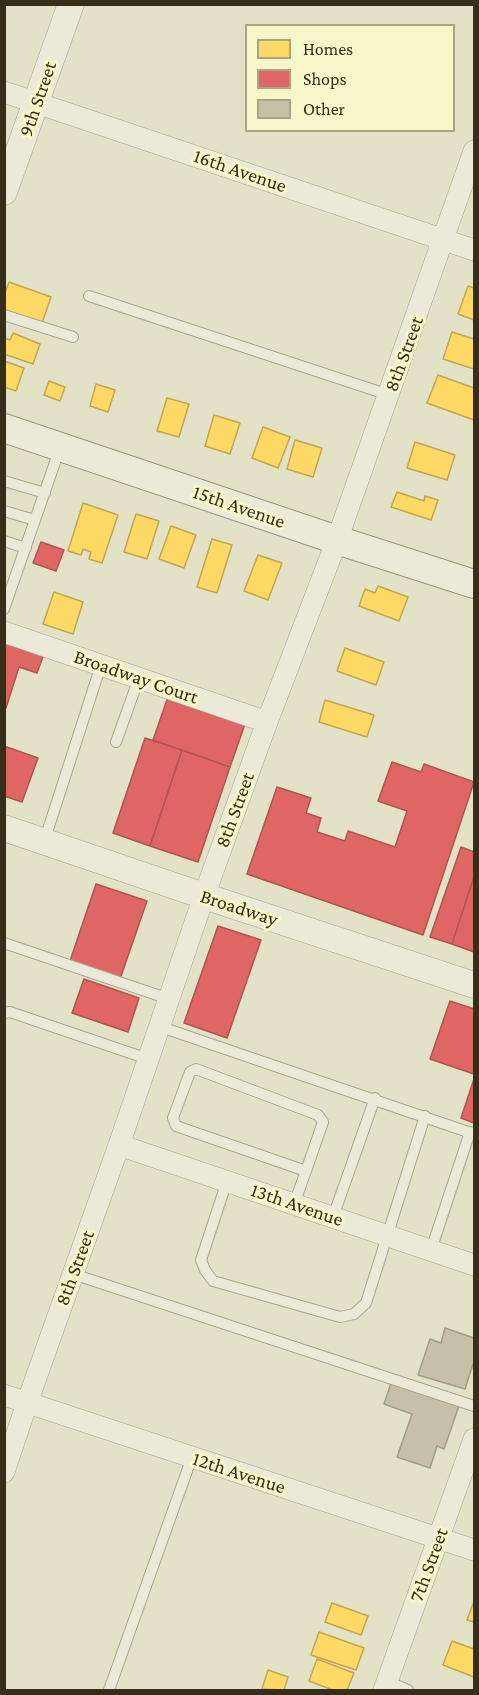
<!DOCTYPE html>
<html>
<head>
<meta charset="utf-8">
<style>
	body { margin:0 }
	#map { position:relative; width:479px; height:1695px; overflow:hidden; background:#e3e2c6; font-family:"Crimson Pro",serif }
	canvas { display:block }
	.frame { position:absolute; inset:0; border:6px solid #352e19; pointer-events:none }
	.legend { position:absolute; left:245px; top:24px; width:210px; height:108px; box-sizing:border-box; background:#f7f6c9; border:2px solid #a9a683; margin:0; padding:8px 10px; list-style:none; font-size:18px; color:#352e19 }
	.legend li { display:flex; align-items:center; gap:12px; height:30px }
	.legend b { width:30px; border:2px solid #a9a683 }
</style>
</head>
<body>
<div id="map">
<canvas width="479" height="1695"></canvas>
<div class="frame"></div>
<ul class="legend">
<li><b style="height:16px;background:#ffd966"></b>Homes</li>
<li><b style="height:16px;background:#e06666"></b>Shops</li>
<li><b style="height:16px;background:#c7c0a7"></b>Other</li>
</ul>
</div>
<script>
const ctx = document.querySelector('canvas').getContext('2d');
ctx.lineJoin = 'round';
function fillPath(path, color) {
  ctx.fillStyle = color;
  ctx.fill(path, 'evenodd');
}
function toPath(rows) {
  const path = new Path2D();
  for (const r of rows) {
    path.moveTo(r[0], r[1]);
    for (let i = 2; i < r.length; i += 2) path.lineTo(r[i], r[i + 1]);
  }
  return path;
}
function strokePath(path, color, width, dash) {
  ctx.strokeStyle = color;
  ctx.lineWidth = width;
  ctx.lineCap = dash ? 'butt' : 'round';
  ctx.setLineDash(dash || []);
  ctx.stroke(path);
}
function drawText(font, color, halo, rows, align = 'center') {
  ctx.font = font + ' "Crimson Pro",serif';
  ctx.lineWidth = 6;
  ctx.setLineDash([]);
  ctx.textBaseline = 'middle';
  ctx.strokeStyle = halo;
  ctx.fillStyle = color;
  for (const [text, x, y, turn = 0] of rows) {
    ctx.save();
    ctx.translate(x, y);
    ctx.rotate((+turn || 0) * Math.PI / 180);
    ctx.textAlign = isNaN(turn) ? turn : align;
    if (halo) ctx.strokeText(text, 0, 0);
    ctx.fillText(text, 0, 0);
    ctx.restore();
  }
}
const homes = toPath([
	[9,282,51,297,42,323,4,310,4,296,9,282],
	[468,286,474,288,474,320,458,314,468,286],
	[452,332,474,339,474,369,443,359,452,332],
	[13,333,40,344,33,364,4,354,4,338,10,340,13,333],
	[4,361,24,368,16,391,4,387,4,361],
	[438,375,474,388,474,420,427,403,438,375],
	[49,381,65,387,60,401,44,395,49,381],
	[96,384,115,390,108,412,90,406,96,384],
	[167,398,189,404,179,437,157,431,167,398],
	[214,415,240,423,230,454,205,446,214,415],
	[263,427,290,437,278,468,252,458,263,427],
	[295,440,322,448,313,477,287,469,295,440],
	[415,442,455,455,447,480,407,468,415,442],
	[397,492,424,501,425,496,438,500,431,520,391,507,397,492],
	[83,503,118,515,102,563,89,559,91,552,83,549,81,555,68,551,83,503],
	[136,514,159,521,147,559,124,552,136,514],
	[171,526,196,535,184,568,159,559,171,526],
	[212,539,232,545,217,593,197,587,212,539],
	[258,555,282,563,268,600,244,591,258,555],
	[378,586,408,597,399,621,359,606,365,589,375,593,378,586],
	[54,592,83,602,73,634,43,624,54,592],
	[345,648,384,662,376,685,337,671,345,648],
	[325,700,374,715,367,737,319,722,325,700],
	[474,1601,474,1622,467,1620,474,1601],
	[332,1603,368,1616,361,1635,325,1622,332,1603],
	[319,1632,364,1648,356,1670,311,1655,319,1632],
	[452,1641,474,1649,474,1677,443,1665,452,1641],
	[317,1659,354,1673,347,1690,333,1690,309,1681,317,1659],
	[268,1670,288,1677,284,1690,262,1689,268,1670]
]);
fillPath(homes, '#ffd966');
strokePath(homes, '#c2a64f', 1.5);
const shops = toPath([
	[41,542,64,550,56,571,33,563,41,542],
	[4,638,45,651,37,673,19,667,6,708,4,707,4,638],
	[169,694,246,721,230,767,153,740,169,694],
	[145,738,182,750,150,846,113,833,145,738],
	[4,746,38,758,22,802,4,796,4,746],
	[182,750,230,767,198,862,150,846,182,750],
	[392,762,421,772,424,764,474,782,423,935,247,874,277,787,311,798,306,813,321,818,317,832,345,841,348,831,395,847,407,811,378,801,392,762],
	[461,847,474,852,474,877,452,944,430,937,461,847],
	[474,877,474,952,452,944,474,877],
	[96,884,147,901,120,979,70,961,96,884],
	[218,926,261,940,227,1038,184,1023,218,926],
	[84,979,139,998,128,1032,72,1013,84,979],
	[450,1001,474,1009,474,1074,430,1059,450,1001],
	[474,1079,474,1123,461,1118,474,1079]
]);
fillPath(shops, '#e06666');
strokePath(shops, '#ad554f', 1.5);
const building = toPath([
	[445,1328,474,1338,474,1361,465,1389,418,1375,430,1339,441,1343,445,1328],
	[392,1380,460,1403,444,1449,437,1446,430,1468,397,1457,412,1414,384,1404,392,1380]
]);
fillPath(building, '#c7c0a7');
strokePath(building, '#a29d86', 1.5);
const service = toPath([
	[89,296,389,395],
	[4,315,73,337],
	[4,481,45,493],
	[4,511,35,520],
	[4,541,26,548],
	[4,609,60,448],
	[116,742,139,678],
	[44,842,101,665],
	[4,943,169,999],
	[4,1013,10,1012,148,1059],
	[158,1026,474,1134],
	[227,1181,201,1260,205,1270,213,1281,340,1317,354,1314,366,1303,425,1116],
	[294,1204,306,1171,323,1122,318,1115,196,1069,190,1072,173,1118,176,1126,306,1171],
	[333,1217,375,1098],
	[431,1250,470,1132],
	[73,1274,474,1406],
	[387,1681,408,1690],
	[109,1690,192,1457]
]);
const minor = toPath([
	[4,92,474,250],
	[4,632,267,722],
	[119,1145,474,1265],
	[4,1395,474,1550],
	[4,1472,27,1403,119,1145,204,896,267,722,337,540,474,151],
	[384,1690,474,1439]
]);
const tertiary = toPath([
	[4,192,71,4],
	[4,828,204,896,474,985]
]);
const secondary = toPath([
	[4,428,337,540,474,584]
]);
strokePath(service, '#a7a590', 12);
strokePath(minor, '#a7a590', 22);
strokePath(tertiary, '#a7a590', 27);
strokePath(secondary, '#979480', 30);
strokePath(service, '#ebead8', 10);
strokePath(minor, '#ebead8', 21);
strokePath(tertiary, '#ebead8', 26);
strokePath(secondary, '#ebead8', 28);
drawText('20px', '#352e19', '#f7f6c9', [
	["9th Street",38,99,-71],
	["16th Avenue",240,171,19],
	["8th Street",404,354,-70],
	["15th Avenue",239,507,19],
	["Broadway Court",136,677,19],
	["8th Street",235,810,-70],
	["Broadway",239,908,18],
	["13th Avenue",297,1205,19],
	["8th Street",75,1268,-70],
	["12th Avenue",239,1473,18],
	["7th Street",429,1565,-70]
]);
</script>
</body>
</html>
